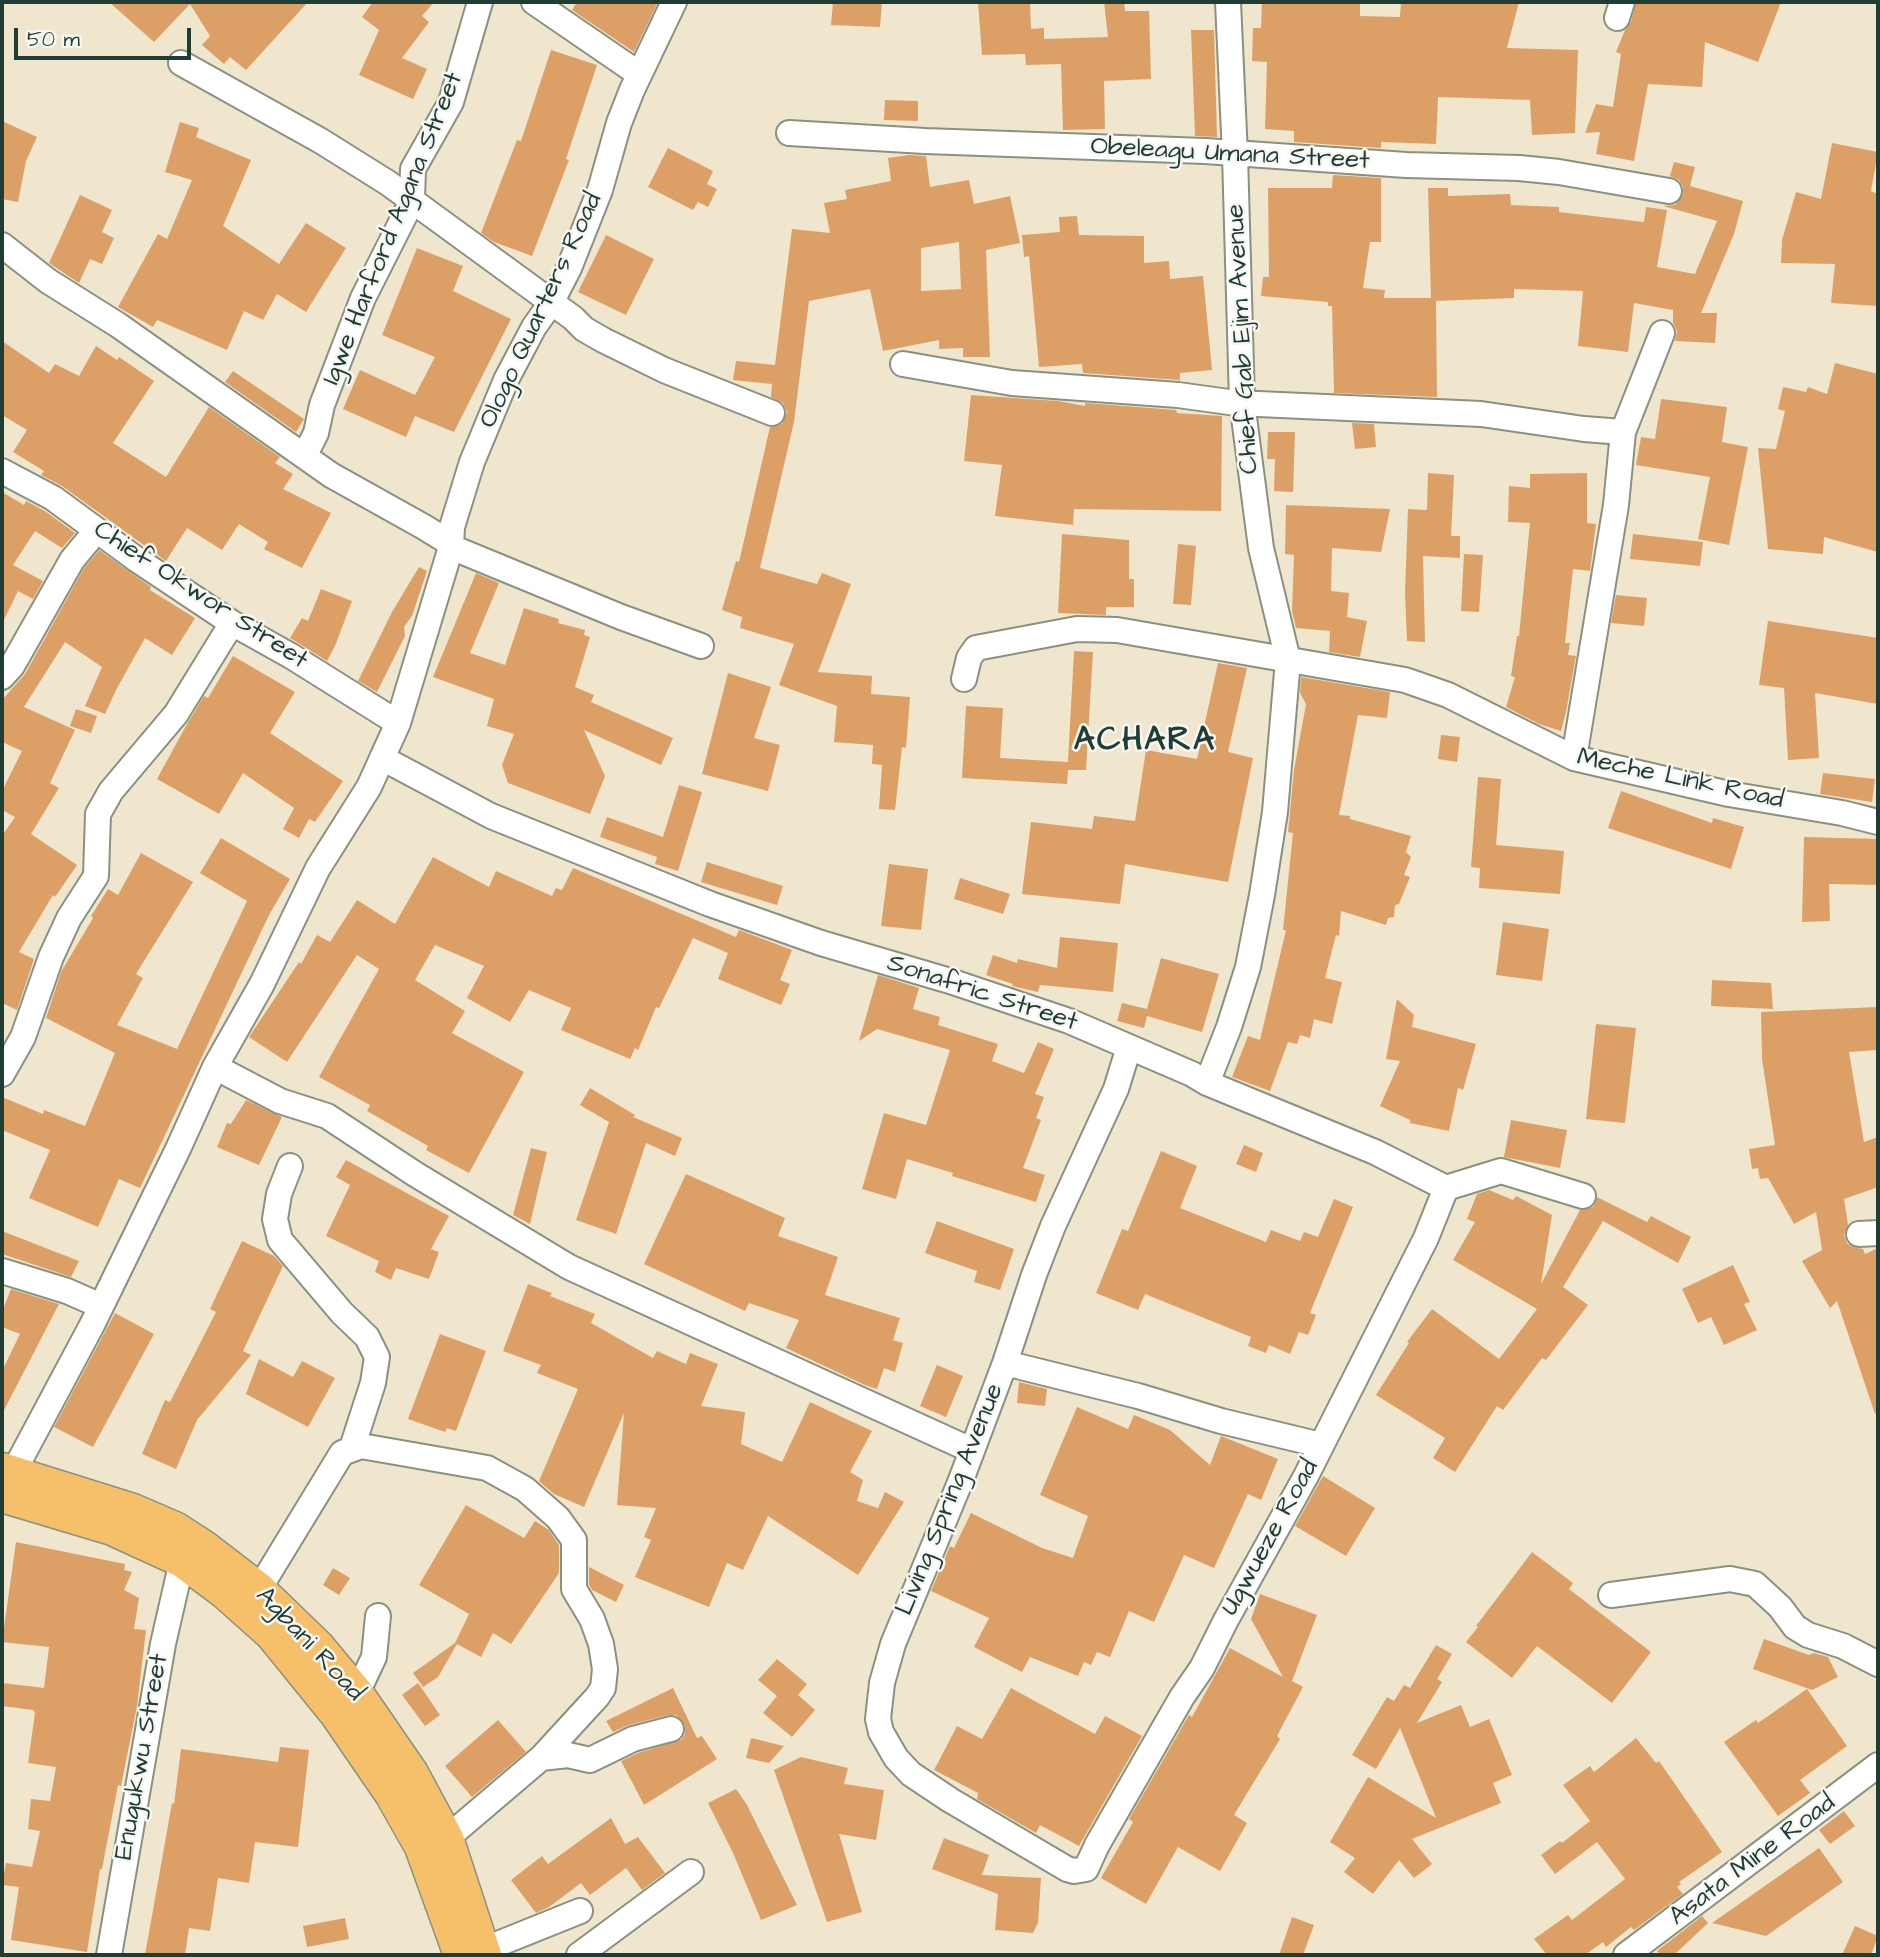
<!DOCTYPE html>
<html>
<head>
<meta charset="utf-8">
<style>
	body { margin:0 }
	#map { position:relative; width:1880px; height:1957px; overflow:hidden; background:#f0e6ce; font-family:"Architects Daughter",sans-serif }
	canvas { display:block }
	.frame { position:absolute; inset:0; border:4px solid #1f3d34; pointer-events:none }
	.scale { position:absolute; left:14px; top:28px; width:177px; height:32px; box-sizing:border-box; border:4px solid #1f3d34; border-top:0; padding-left:9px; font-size:21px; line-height:24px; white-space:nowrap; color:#1f3d34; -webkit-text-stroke:5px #f6f6f2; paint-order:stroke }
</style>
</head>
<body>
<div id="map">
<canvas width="1880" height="1957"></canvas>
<div class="frame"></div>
<div class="scale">50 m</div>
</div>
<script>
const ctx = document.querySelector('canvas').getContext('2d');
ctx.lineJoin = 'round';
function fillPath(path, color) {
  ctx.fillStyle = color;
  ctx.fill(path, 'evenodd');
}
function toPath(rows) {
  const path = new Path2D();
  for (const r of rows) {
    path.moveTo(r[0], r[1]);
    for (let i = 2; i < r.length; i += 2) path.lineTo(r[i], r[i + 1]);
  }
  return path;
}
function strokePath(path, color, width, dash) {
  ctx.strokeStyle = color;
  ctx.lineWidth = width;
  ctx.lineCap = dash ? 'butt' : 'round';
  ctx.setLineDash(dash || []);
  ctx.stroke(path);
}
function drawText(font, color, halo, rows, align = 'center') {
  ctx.font = font + ' "Architects Daughter",sans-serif';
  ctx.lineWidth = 5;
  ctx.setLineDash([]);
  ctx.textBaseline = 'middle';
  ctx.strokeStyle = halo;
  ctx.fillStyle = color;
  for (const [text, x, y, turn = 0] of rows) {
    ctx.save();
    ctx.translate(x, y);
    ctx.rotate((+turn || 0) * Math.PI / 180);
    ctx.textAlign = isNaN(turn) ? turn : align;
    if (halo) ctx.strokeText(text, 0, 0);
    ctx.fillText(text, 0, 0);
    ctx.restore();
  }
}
fillPath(toPath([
	[109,2,308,2,246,70,230,57,224,64,202,45,210,36,190,4,154,42],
	[373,2,434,2,422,16,429,22,402,58,427,69,413,99,359,75,379,30,362,17],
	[577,2,658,2,634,52,572,10],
	[833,2,882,2,880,27,831,25],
	[978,2,1030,2,1031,29,1044,28,1044,39,1108,37,1104,2,1124,2,1125,11,1149,11,1151,79,1104,81,1105,129,1063,130,1061,64,1026,65,1025,54,982,55],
	[1262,2,1360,2,1360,16,1400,17,1401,2,1519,2,1507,48,1578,50,1575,133,1532,135,1530,100,1438,97,1436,144,1381,142,1381,148,1294,142,1294,131,1265,129,1267,62,1252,61,1253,28,1261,28],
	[1636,2,1781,2,1758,62,1705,42,1702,87,1648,84,1634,161,1596,154,1600,132,1585,133,1596,104,1613,107,1621,54,1616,52,1625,30,1631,22],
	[1191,30,1214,30,1217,137,1195,136],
	[551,50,597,65,566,159,569,160,532,256,494,242,481,233,517,140,521,141],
	[885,100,918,101,918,121,884,120],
	[2,121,37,137,26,161,18,202,2,199],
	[180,122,199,128,196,137,251,160,223,226,279,264,306,223,346,248,306,312,277,294,263,320,244,311,227,350,157,320,153,327,118,307,158,234,167,239,192,180,165,172],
	[1832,143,1878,152,1871,191,1878,194,1878,306,1831,303,1835,264,1781,263,1782,240,1796,192,1821,199],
	[668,148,713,171,707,184,717,189,708,207,698,202,693,210,648,187],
	[909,155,926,156,930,187,969,180,974,204,1010,196,1020,243,986,250,990,357,963,357,963,348,939,349,939,340,883,351,870,289,809,301,794,422,760,568,817,584,822,573,851,584,818,672,872,676,871,694,910,697,906,748,902,747,895,810,879,809,882,765,872,764,873,745,834,742,837,706,779,685,794,644,740,628,742,617,722,610,736,561,739,562,770,427,782,424,787,412,783,403,771,397,772,384,733,380,736,361,775,365,792,229,830,233,824,203,847,199,845,190,891,181,888,158],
	[959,242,961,289,921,291,921,248],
	[1674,162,1695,167,1690,186,1743,201,1734,234,1701,313,1717,313,1715,343,1675,341,1677,331,1673,323,1673,310,1634,303,1628,352,1578,346,1583,291,1514,289,1514,298,1436,301,1437,397,1334,393,1332,306,1328,306,1328,302,1261,296,1263,277,1269,277,1268,188,1332,188,1333,175,1381,178,1381,242,1370,242,1363,288,1385,290,1384,298,1431,298,1428,188,1448,188,1448,196,1510,194,1511,205,1559,207,1559,212,1644,222,1646,207,1667,210,1657,267,1695,274,1717,221,1663,206,1675,205,1683,194,1683,187,1679,180,1670,176],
	[80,195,112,210,102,232,114,238,102,264,90,259,79,283,49,263],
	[1077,216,1079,235,1144,236,1144,263,1169,261,1170,279,1203,276,1212,370,1180,373,1180,380,1083,373,1082,364,1039,367,1029,256,1024,257,1022,235,1060,232,1059,217],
	[606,235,654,259,626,315,578,292],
	[417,248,463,266,453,291,511,319,454,432,415,416,406,437,343,409,360,370,415,395,435,357,382,335],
	[2,341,49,373,55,364,79,376,96,346,117,360,119,357,154,381,113,443,166,477,209,407,280,457,275,463,293,474,283,489,331,513,302,568,264,549,268,542,239,524,222,550,187,528,166,561,62,486,41,475,44,471,13,452,27,430,2,415],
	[1835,363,1878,374,1878,552,1824,537,1823,554,1768,549,1758,448,1776,449,1785,411,1778,409,1783,387,1806,392,1808,387,1827,394],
	[233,371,304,419,296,432,225,382],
	[971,395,1058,401,1085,406,1085,403,1176,410,1177,413,1222,416,1221,511,1074,509,1073,525,995,516,1002,465,964,461],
	[1661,399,1727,407,1722,442,1748,447,1729,545,1698,539,1710,477,1636,465,1641,437,1655,439],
	[1352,423,1374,424,1376,447,1355,449],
	[1268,432,1295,432,1293,492,1274,491,1275,459,1267,459],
	[1428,473,1454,475,1451,536,1460,536,1460,558,1423,556,1425,642,1407,641,1405,593,1408,509,1427,510],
	[1587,473,1587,523,1596,524,1590,571,1573,569,1565,643,1570,643,1568,655,1576,656,1566,712,1561,731,1539,724,1506,707,1515,677,1511,676,1517,636,1519,636,1530,523,1508,522,1509,486,1530,488,1530,474],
	[2,492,24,505,26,501,45,511,75,533,62,548,35,531,13,565,43,581,33,599,18,591,2,624],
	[1286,505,1390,509,1381,552,1332,548,1331,591,1349,593,1347,617,1367,621,1360,657,1329,652,1330,631,1296,628,1292,611,1294,555,1285,554],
	[1062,534,1129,540,1129,579,1134,579,1134,607,1106,607,1106,615,1058,613],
	[1633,534,1703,542,1700,566,1630,559],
	[1178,544,1196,546,1191,605,1173,604],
	[99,550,151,587,150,590,195,618,172,655,145,638,116,690,105,714,85,706,102,667,65,642,24,707,75,730,50,783,59,788,31,834,77,865,55,897,53,895,19,952,34,959,17,1010,2,1003,2,836,15,817,2,810,2,791,22,751,2,742,2,700,25,674,84,568],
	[1464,554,1483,555,1479,612,1461,611],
	[419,567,427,571,412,616,404,627,405,636,377,692,358,681,392,612],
	[476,573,499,583,470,653,505,665,524,608,559,619,558,623,585,630,584,635,590,637,575,687,594,695,591,702,673,738,661,765,584,730,605,776,590,814,508,783,502,765,514,734,487,726,494,699,433,677],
	[321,589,352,601,335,646,327,661,290,638,302,618,308,621],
	[1616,595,1647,598,1644,626,1611,623],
	[1768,621,1878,638,1878,704,1815,693,1819,758,1788,760,1784,688,1759,685],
	[1074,651,1093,652,1086,770,1068,770,1067,784,962,778,966,706,1003,708,1000,758,1068,762],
	[233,656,295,692,270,733,343,781,315,822,309,819,299,838,283,829,294,808,243,773,219,814,157,779,187,724,204,696,208,698],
	[1218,663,1247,668,1228,752,1253,758,1228,882,1125,864,1120,904,1022,894,1031,822,1092,829,1094,816,1135,821,1146,750,1197,759],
	[728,673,771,687,754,738,780,745,768,791,702,774],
	[1301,677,1390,692,1387,718,1358,715,1339,815,1350,816,1350,819,1411,836,1406,852,1411,857,1404,875,1410,877,1399,904,1395,905,1394,917,1388,918,1386,925,1341,911,1339,936,1336,935,1325,978,1342,982,1332,1024,1314,1019,1310,1038,1300,1035,1297,1044,1288,1042,1270,1091,1232,1077,1248,1036,1260,1040,1286,930,1283,930,1293,833,1288,832,1294,770,1306,704,1300,693],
	[76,709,97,716,91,733,70,726],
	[1441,735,1460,737,1457,762,1438,759],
	[1823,773,1875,779,1872,802,1820,794],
	[1478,777,1501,779,1496,845,1564,851,1560,894,1479,888,1480,868,1471,867],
	[679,785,702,792,678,871,655,864,657,857,600,837,607,817,663,837],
	[1621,791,1712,823,1713,818,1744,827,1731,869,1608,828],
	[1804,837,1878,839,1878,885,1829,884,1830,921,1802,922],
	[221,838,290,879,269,915,140,1188,119,1179,98,1227,29,1198,50,1150,2,1130,2,1097,43,1114,44,1110,85,1126,115,1053,46,1018,61,972,93,918,91,916,108,889,118,895,141,853,193,882,136,974,143,978,117,1025,177,1049,247,901,200,873],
	[433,857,489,887,496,871,552,896,556,888,562,890,573,868,736,937,739,930,792,950,780,980,790,984,781,1005,718,979,728,953,693,938,659,1008,656,1007,638,1050,635,1048,630,1059,561,1030,571,1008,529,990,510,1022,467,998,484,966,435,945,415,980,465,1011,452,1033,524,1072,469,1173,426,1150,428,1146,367,1111,370,1105,319,1077,379,969,357,955,287,1062,249,1037,299,962,301,964,317,935,330,942,357,900,395,924],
	[707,862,783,886,777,905,701,882],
	[889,864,928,869,921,930,881,926],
	[960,878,1010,894,1003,914,954,899],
	[1503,922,1549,929,1542,981,1496,975],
	[1060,937,1118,943,1113,992,1040,985,1038,992,1012,986,1013,984,986,975,993,955,1017,963,1018,959,1057,968],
	[1161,958,1219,974,1202,1032,1147,1016,1144,1028,1117,1021,1122,1003,1147,1009],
	[878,975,919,988,913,1009,940,1017,938,1025,998,1044,992,1061,1024,1073,1038,1042,1054,1049,1035,1094,1044,1097,1036,1118,1041,1120,1023,1168,1045,1175,1036,1202,952,1176,953,1173,907,1159,896,1199,862,1189,884,1113,926,1125,950,1050,877,1029,859,1041],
	[1712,980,1771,983,1773,1009,1711,1006],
	[1397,999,1414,1015,1412,1027,1476,1044,1463,1090,1458,1088,1449,1131,1410,1123,1410,1120,1380,1106,1400,1061,1386,1059],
	[1878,1007,1878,1050,1849,1052,1864,1142,1878,1137,1878,1187,1844,1199,1848,1225,1844,1235,1847,1243,1853,1247,1863,1249,1865,1254,1878,1248,1878,1413,1875,1414,1837,1301,1830,1308,1802,1261,1822,1250,1816,1212,1794,1224,1768,1178,1760,1179,1758,1168,1752,1169,1749,1149,1775,1145,1762,1059,1761,1012],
	[1596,1024,1636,1028,1625,1123,1586,1119],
	[590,1088,635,1115,633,1117,682,1138,675,1156,646,1143,616,1234,576,1220,609,1122,580,1105],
	[246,1100,282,1117,259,1165,217,1147,227,1123,231,1124],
	[1511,1120,1567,1130,1560,1168,1504,1157],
	[1244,1145,1263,1153,1256,1172,1236,1164],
	[531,1148,547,1152,530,1224,513,1215],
	[1161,1151,1197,1166,1180,1208,1266,1242,1271,1230,1300,1241,1304,1232,1318,1237,1334,1199,1353,1207,1310,1313,1316,1315,1308,1335,1299,1332,1290,1354,1269,1345,1266,1353,1248,1346,1251,1337,1145,1294,1138,1310,1096,1293,1122,1229,1128,1231],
	[346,1160,449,1216,431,1249,439,1252,429,1279,396,1268,391,1280,375,1272,379,1261,326,1236,350,1185,336,1177],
	[686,1174,785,1218,778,1236,838,1257,825,1295,900,1318,893,1340,903,1343,895,1372,884,1368,877,1389,865,1385,786,1348,799,1320,749,1303,745,1311,644,1264],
	[1489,1190,1513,1200,1516,1196,1552,1215,1541,1284,1580,1210,1593,1207,1597,1197,1647,1222,1651,1216,1691,1237,1678,1263,1603,1221,1563,1287,1588,1305,1546,1360,1542,1358,1503,1410,1497,1406,1455,1472,1433,1458,1445,1438,1376,1395,1409,1343,1407,1342,1432,1309,1499,1359,1537,1309,1453,1260,1475,1222,1467,1219,1477,1194],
	[937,1221,1014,1249,1000,1290,974,1282,977,1271,925,1253],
	[2,1231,79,1261,71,1277,2,1254],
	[242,1241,274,1256,283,1266,243,1351,251,1355,197,1420,176,1469,142,1454,165,1400,170,1402,216,1312,210,1309],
	[1733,1265,1750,1302,1744,1304,1757,1330,1724,1345,1711,1317,1698,1323,1682,1289],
	[528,1284,552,1293,550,1296,595,1314,591,1323,653,1358,657,1351,686,1364,690,1353,718,1364,701,1406,745,1412,741,1444,782,1462,810,1402,872,1431,850,1472,863,1480,857,1501,878,1508,885,1492,904,1502,858,1575,768,1516,743,1570,727,1563,709,1607,635,1577,651,1540,644,1537,656,1508,617,1505,624,1413,584,1507,554,1494,539,1481,578,1389,537,1373,541,1365,503,1351],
	[11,1289,59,1304,2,1414,2,1371,20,1334,2,1327,2,1312],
	[115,1313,154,1334,93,1447,54,1427],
	[440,1334,486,1351,456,1431,447,1428,445,1432,408,1419],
	[259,1359,293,1377,302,1361,335,1378,308,1427,246,1394],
	[937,1365,963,1376,946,1417,920,1406],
	[1019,1382,1047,1389,1045,1406,1017,1403],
	[1077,1407,1128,1429,1134,1415,1170,1430,1210,1465,1221,1436,1278,1459,1261,1500,1248,1494,1214,1568,1184,1555,1154,1622,1129,1611,1110,1657,1097,1652,1091,1665,1084,1662,1078,1676,1030,1657,1022,1672,974,1647,989,1618,931,1591,950,1546,954,1548,971,1513,1042,1548,1073,1558,1088,1516,1040,1495],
	[1323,1476,1375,1508,1346,1556,1295,1526],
	[466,1505,524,1538,535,1521,549,1530,559,1545,559,1573,511,1644,493,1633,481,1657,457,1644,438,1677,423,1687,413,1673,455,1643,469,1614,419,1585],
	[16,1542,125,1564,124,1570,132,1572,124,1590,139,1598,134,1629,146,1630,137,1706,121,1786,118,1785,102,1869,100,1869,87,1952,11,1940,19,1887,2,1885,6,1863,32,1867,40,1831,28,1829,31,1799,50,1801,56,1767,28,1763,35,1713,33,1710,2,1706,2,1683,44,1688,49,1647,2,1642],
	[1532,1552,1573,1583,1569,1589,1651,1652,1612,1703,1537,1646,1512,1678,1466,1642,1478,1627,1476,1626],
	[589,1567,624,1585,616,1602,592,1590,589,1585],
	[333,1568,350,1578,339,1595,323,1585],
	[1260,1594,1317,1615,1292,1681,1303,1687,1277,1736,1280,1739,1234,1815,1247,1823,1220,1871,1178,1847,1146,1904,1101,1878,1133,1822,1129,1819,1189,1715,1192,1717,1230,1648,1283,1677,1251,1619],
	[1764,1639,1809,1655,1814,1653,1828,1657,1838,1677,1812,1690,1753,1669],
	[1436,1645,1452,1654,1437,1679,1442,1682,1417,1723,1461,1705,1470,1727,1489,1719,1512,1775,1493,1783,1501,1803,1412,1839,1432,1864,1414,1878,1399,1860,1373,1894,1344,1872,1355,1858,1330,1842,1368,1777,1436,1818,1400,1728,1376,1769,1352,1755,1387,1697,1394,1701,1404,1685,1410,1688],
	[777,1659,807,1684,798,1695,815,1710,792,1737,763,1713,777,1696,758,1680],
	[418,1683,440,1715,425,1726,402,1695],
	[673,1688,697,1738,702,1736,717,1759,644,1805,621,1761,638,1753,681,1740,685,1734,685,1725,676,1715,668,1715,629,1725,613,1732,606,1721],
	[1011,1688,1095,1734,1105,1716,1142,1736,1079,1846,1040,1825,1036,1833,977,1799,978,1793,934,1770,957,1726,982,1739],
	[1807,1689,1847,1746,1800,1780,1810,1793,1778,1816,1724,1742,1756,1720,1758,1723],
	[498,1720,526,1752,472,1797,445,1766],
	[751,1738,784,1746,769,1763,746,1758],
	[1636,1738,1656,1763,1659,1761,1722,1852,1679,1882,1681,1884,1677,1887,1683,1894,1634,1930,1631,1927,1606,1947,1603,1942,1585,1955,1547,1955,1534,1939,1568,1915,1572,1920,1625,1879,1597,1842,1555,1874,1541,1855,1560,1841,1562,1843,1590,1821,1563,1785,1590,1766,1594,1772],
	[280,1747,309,1750,298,1847,255,1842,249,1883,218,1878,210,1931,189,1928,185,1955,145,1955,172,1803,174,1804,181,1749,278,1762],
	[801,1757,848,1768,844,1784,884,1790,876,1840,839,1834,862,1912,827,1922,774,1770],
	[736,1789,747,1805,797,1905,761,1920,733,1853,708,1803],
	[1844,1811,1855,1826,1830,1844,1819,1830],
	[611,1818,625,1844,638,1837,665,1873,642,1890,626,1868,590,1895,581,1883,549,1907,536,1913,511,1880,542,1856,548,1864],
	[944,1838,989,1855,982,1875,1041,1878,1038,1923,1033,1933,995,1930,998,1894,932,1869],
	[1819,1848,1843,1882,1766,1936,1712,1923],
	[1702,1916,1708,1923,1674,1955,1662,1955,1657,1951],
	[1292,1917,1314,1925,1303,1955,1279,1955],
	[345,1918,349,1939,307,1947,303,1926],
	[1855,1926,1878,1936,1871,1955,1842,1955]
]), '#dca067');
const minor = toPath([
	[534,2,639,74],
	[1617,18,1622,2],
	[181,63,321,141,388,183,573,318,584,329,603,340,664,370,772,413],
	[789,133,925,141,1205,151,1406,165,1519,168,1559,172,1669,191],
	[2,245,48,281,118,325,331,475,424,527,450,543,451,547,621,617,701,646],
	[903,364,1012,383,1178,395,1236,403,1481,414,1584,429,1623,432],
	[305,455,316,433,322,405,363,298,412,201,413,169,451,102,480,2],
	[2,471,53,498,136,559,232,623,291,656,398,723],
	[2,677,12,666,72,560,96,531],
	[964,679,969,658,976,648,1077,629,1117,630,1405,680,1448,695,1574,758,1729,794,1842,813,1878,822],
	[382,758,491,816,710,904,821,943,950,981,1069,1021,1192,1074,1207,1083,1375,1152,1446,1188,1501,1171,1583,1196],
	[1574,758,1616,505,1623,432,1662,333],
	[1129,1047,1116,1089,1053,1226,1034,1275,1005,1363,961,1480,893,1644,882,1683,878,1719,881,1732,896,1758,911,1774,950,1800,1067,1869,1074,1871,1086,1869,1097,1845,1182,1697,1202,1668,1226,1620,1306,1476,1426,1238,1446,1188],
	[215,1067,280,1101,327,1116,415,1174,569,1267,971,1450],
	[2,1074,23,1037,51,957,69,918,96,876,98,814,111,791,176,714,232,623],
	[1207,1083,1229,1027,1248,967,1262,895,1275,812,1288,660,1261,548,1242,402,1235,155,1228,2],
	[290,1166,279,1194,275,1219,280,1240,342,1313,367,1337,377,1357,373,1383,352,1448],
	[1859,1234,1878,1233],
	[2,1271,67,1291,101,1306],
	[1005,1363,1138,1396,1221,1421,1321,1445],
	[6,1486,92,1325,178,1149,215,1067,262,984,318,868,369,787,398,723,451,547,452,527,472,462,506,380,534,327,551,303,569,268,600,190,619,123,632,90,674,2],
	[259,1589,342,1453,361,1446,487,1468,525,1489,558,1518,574,1540,574,1589,592,1619,601,1644,605,1669,603,1688,597,1697,541,1758,447,1838],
	[1611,1595,1730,1579,1755,1584,1780,1607,1795,1627,1808,1635,1843,1646,1878,1664],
	[357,1693,374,1657,378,1616],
	[541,1758,568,1755,590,1760,633,1739,671,1729],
	[483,1950,580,1911],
	[109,1955,163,1644,182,1561],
	[579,1955,691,1872],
	[1626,1955,1878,1765]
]);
const major = toPath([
	[2,1469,133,1510,175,1528,203,1546,259,1589,318,1646,357,1693,412,1773,447,1838,485,1955],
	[2,1496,112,1529,182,1561,225,1593,271,1634,336,1714,391,1794,421,1847,460,1955]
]);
strokePath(minor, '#889281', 28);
strokePath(major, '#889281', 35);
strokePath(minor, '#fff', 24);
strokePath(major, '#f6c06b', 32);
drawText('26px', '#1f3d34', '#f6f6f2', [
	["Obeleagu Umana Street",1230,155,3],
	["Igwe Harford Agana Street",394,229,-68],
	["Ologo Quarters Road",542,311,-65],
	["Chief Gab Ejim Avenue",1244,339,-93],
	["Chief Okwor Street",200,596,33],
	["Meche Link Road",1680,780,12],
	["Sonafric Street",982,994,18],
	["Living Spring Avenue",951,1500,-68],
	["Ugwueze Road",1271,1538,-61],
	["Agbani Road",309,1645,47],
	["Enugukwu Street",143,1757,-80],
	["Asata Mine Road",1753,1861,-37]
]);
ctx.letterSpacing = '2px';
drawText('bold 33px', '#1f3d34', '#f6f6f2', [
	["ACHARA",1145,742]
]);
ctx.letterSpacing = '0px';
</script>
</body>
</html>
